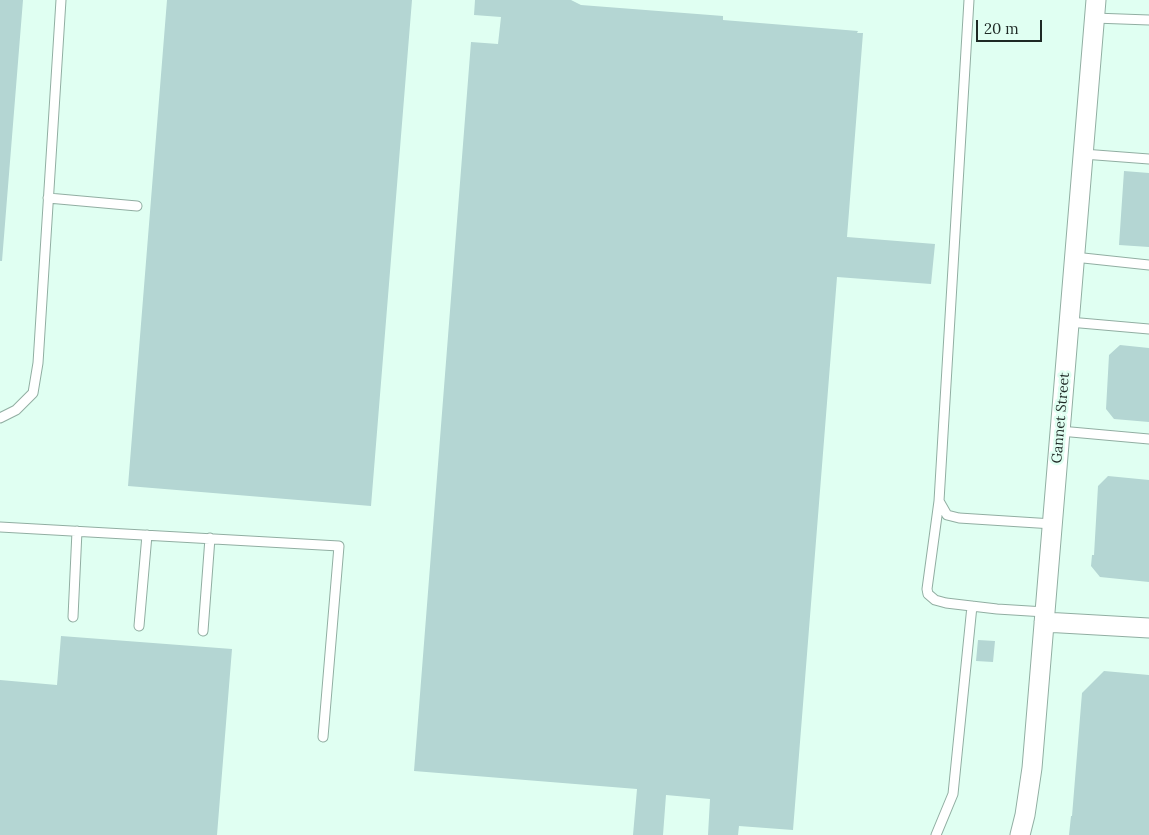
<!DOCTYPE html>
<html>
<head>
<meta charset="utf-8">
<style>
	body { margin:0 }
	#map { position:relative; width:1149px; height:835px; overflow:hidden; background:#e0fff2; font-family:Lora,serif }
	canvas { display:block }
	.scale { position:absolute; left:976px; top:20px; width:66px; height:22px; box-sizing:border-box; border:2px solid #1e2925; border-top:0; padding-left:6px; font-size:15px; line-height:18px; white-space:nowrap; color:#1e2925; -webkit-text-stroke:4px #e0fff2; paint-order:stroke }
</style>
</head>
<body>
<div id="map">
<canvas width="1149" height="835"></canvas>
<div class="scale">20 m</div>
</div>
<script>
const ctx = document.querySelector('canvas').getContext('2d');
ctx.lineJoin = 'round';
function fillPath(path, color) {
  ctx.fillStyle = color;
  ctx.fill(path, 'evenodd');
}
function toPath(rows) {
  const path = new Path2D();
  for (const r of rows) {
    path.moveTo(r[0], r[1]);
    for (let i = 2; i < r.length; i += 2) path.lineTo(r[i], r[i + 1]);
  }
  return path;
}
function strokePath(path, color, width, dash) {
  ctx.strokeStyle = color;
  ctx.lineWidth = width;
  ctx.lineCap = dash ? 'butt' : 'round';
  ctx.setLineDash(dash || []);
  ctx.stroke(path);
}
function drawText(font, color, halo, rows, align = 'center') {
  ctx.font = font + ' Lora,serif';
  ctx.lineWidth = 5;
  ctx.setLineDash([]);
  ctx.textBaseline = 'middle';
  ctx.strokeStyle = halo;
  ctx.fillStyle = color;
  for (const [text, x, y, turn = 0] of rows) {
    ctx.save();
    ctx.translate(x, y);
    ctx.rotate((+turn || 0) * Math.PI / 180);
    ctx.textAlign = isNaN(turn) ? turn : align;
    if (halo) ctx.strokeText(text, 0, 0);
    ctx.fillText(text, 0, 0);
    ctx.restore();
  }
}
fillPath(toPath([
	[0,0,23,0,2,261,0,261],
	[167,0,412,0,371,506,128,486],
	[475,0,571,0,581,5,723,16,723,20,858,31,857,33,863,33,847,237,935,244,931,284,837,277,793,830,739,826,738,835,708,835,710,799,666,795,663,835,633,835,637,789,414,771,471,42,498,44,501,17,474,15],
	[1124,171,1149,173,1149,247,1119,245],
	[1120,345,1149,348,1149,422,1114,419,1106,409,1109,355],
	[1108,476,1149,480,1149,582,1100,577,1091,566,1092,555,1094,555,1098,486],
	[61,636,232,649,217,835,0,835,0,680,57,685],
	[978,640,995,641,993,662,976,661],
	[1104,671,1149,675,1149,835,1069,835,1071,816,1072,816,1082,693]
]), '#b4d6d3');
const lane = toPath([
	[969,0,939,501,947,515,959,518,1053,524],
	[1094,18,1149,20],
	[1083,154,1149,159],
	[48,198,137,206],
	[1074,257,1149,265],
	[1069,322,1149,329],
	[0,418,16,410,33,393,38,363,61,0],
	[1060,431,1149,439],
	[939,501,927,589,928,594,935,600,946,603,997,609,1045,612],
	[0,527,339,546,323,737],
	[73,617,77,531],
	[139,626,147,535],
	[203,631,210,538],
	[936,835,953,794,972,606]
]);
const street = toPath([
	[1044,622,1149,628],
	[1020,835,1025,815,1032,768,1096,0]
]);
strokePath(lane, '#91aea2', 11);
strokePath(street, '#91aea2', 21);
strokePath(lane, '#fff', 9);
strokePath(street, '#fff', 19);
drawText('14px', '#1e2925', '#e0fff2', [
	["Gannet Street",1061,418,-85]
]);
</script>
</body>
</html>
